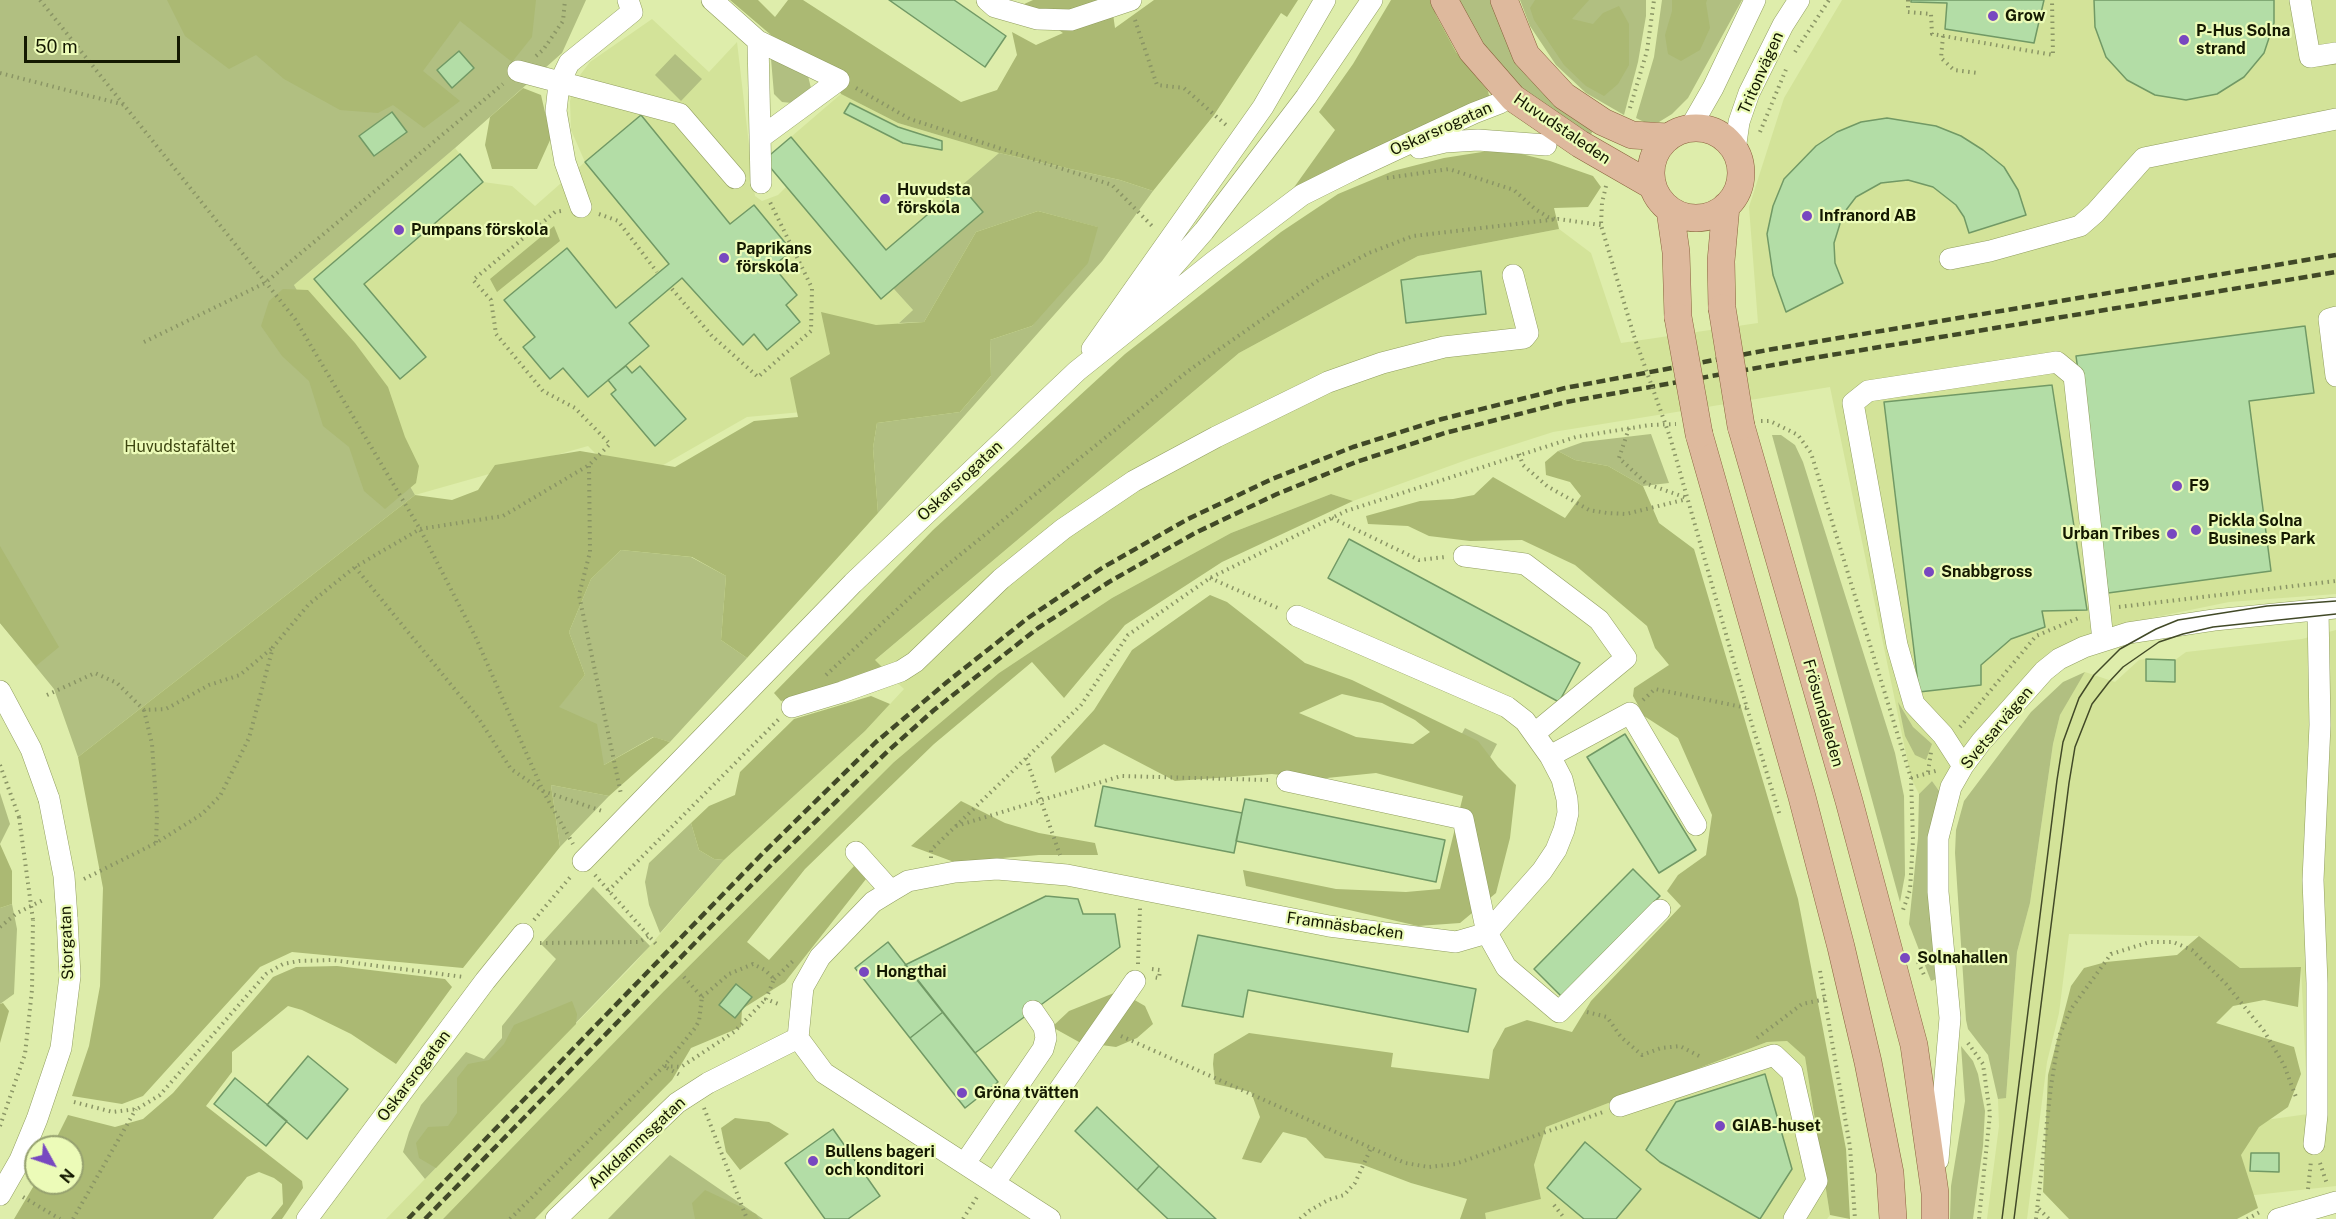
<!DOCTYPE html>
<html>
<head>
<meta charset="utf-8">
<style>
	body { margin:0 }
	#map { position:relative; width:2336px; height:1219px; overflow:hidden; background:#deedab; font-family:"Public Sans",sans-serif }
	canvas { display:block }
	.north { position:absolute; left:24px; top:1135px; width:60px; height:60px; box-sizing:border-box; background:#ecfbb8; border:2px solid #96a16f; border-radius:50%; rotate:130deg; font-size:16px; font-weight:700; line-height:24px; text-align:center; color:#141901 }
	.north::after { content:''; display:block; margin:auto; width:21px; height:27px; background:#7848c0; clip-path:polygon(50% 0,100% 100%,50% 72%,0 100%) }
	.scale { position:absolute; left:24px; top:36px; width:156px; height:27px; box-sizing:border-box; border:3px solid #141901; border-top:0; padding-left:8px; font-size:18px; line-height:21px; white-space:nowrap; color:#141901; -webkit-text-stroke:4px #ecfbb8; paint-order:stroke }
</style>
</head>
<body>
<div id="map">
<canvas width="2336" height="1219"></canvas>
<div class="north">N</div>
<div class="scale">50 m</div>
</div>
<script>
const ctx = document.querySelector('canvas').getContext('2d');
ctx.lineJoin = 'round';
function fillPath(path, color) {
  ctx.fillStyle = color;
  ctx.fill(path, 'evenodd');
}
function toPath(rows) {
  const path = new Path2D();
  for (const r of rows) {
    if (r.length === 3) {
      path.moveTo(r[0] + r[2], r[1]);
      path.arc(r[0], r[1], r[2], 0, 2 * Math.PI);
      continue;
    }
    path.moveTo(r[0], r[1]);
    for (let i = 2; i < r.length; i += 2) path.lineTo(r[i], r[i + 1]);
  }
  return path;
}
function strokePath(path, color, width, dash) {
  ctx.strokeStyle = color;
  ctx.lineWidth = width;
  ctx.lineCap = dash ? 'butt' : 'round';
  ctx.setLineDash(dash || []);
  ctx.stroke(path);
}
function drawText(font, color, halo, rows, align = 'center') {
  ctx.font = font + ' "Public Sans",sans-serif';
  ctx.lineWidth = 4.5;
  ctx.setLineDash([]);
  ctx.textBaseline = 'middle';
  ctx.strokeStyle = halo;
  ctx.fillStyle = color;
  for (const [text, x, y, turn = 0] of rows) {
    ctx.save();
    ctx.translate(x, y);
    ctx.rotate((+turn || 0) * Math.PI / 180);
    ctx.textAlign = isNaN(turn) ? turn : align;
    if (halo) ctx.strokeText(text, 0, 0);
    ctx.fillText(text, 0, 0);
    ctx.restore();
  }
}
fillPath(toPath([
	[1842,0,2336,0,2336,594,2229,602,2117,625,2052,650,2034,668,1942,795,1932,781,1919,794,1911,778,1830,387,1553,432,1469,459,1353,501,1331,494,1231,533,1112,598,999,673,894,762,664,991,443,1219,386,1219,634,964,724,860,865,731,904,689,874,661,1239,353,1418,256,1559,229,1591,253,1621,343,1758,323,1749,207,1784,98],
	[652,19,709,72,737,42,755,196,762,201,778,195,786,187,764,160,841,94,898,123,999,153,961,186,983,212,893,288,913,310,802,412,747,417,658,468,602,460,588,446,415,495,294,285,455,148,483,182,512,186,535,206,585,162,571,130,570,101,577,79,590,62],
	[2336,630,2336,1186,2246,1196,2237,1124,2308,1114,2301,967,2240,968,2199,936,2069,934,2059,1013,2047,1062,2027,1219,1987,1219,1999,1126,1998,1099,2006,1097,2017,952,2030,903,2053,744,2060,715,2070,694,2085,672,2115,682,2139,660,2146,659,2146,681,2175,682,2175,660,2186,652,2302,639],
	[1787,1041,1805,1057,1830,1215,1827,1219,1486,1219,1484,1213,1541,1199,1534,1165,1546,1127,1767,1042]
]), '#d3e399');
fillPath(toPath([
	[0,0,586,0,562,53,455,148,294,285,415,495,78,757,54,689,0,623],
	[1457,0,1492,0,1553,102,1575,120,1593,131,1589,137,1504,79],
	[1520,0,1646,0,1646,16,1638,62,1624,115,1586,93,1556,65,1530,26],
	[1662,0,1742,0,1688,98,1672,114,1659,122,1644,122,1636,118,1654,57],
	[675,54,702,79,681,101,655,75],
	[771,59,799,68,808,76,811,88,803,97,792,103,782,102,774,94],
	[999,153,1120,180,1153,191,1102,261,878,513,873,448,877,423,960,412,991,376,990,340,1032,326,1097,227,1038,211,976,232,924,322,899,323,913,310,893,288,983,212,961,186],
	[1651,434,1669,483,1643,486,1608,466,1575,460,1558,451,1583,442],
	[1772,435,1781,435,1795,445,1803,462,1895,753,1904,796,1905,875,1900,902],
	[621,550,691,557,726,576,721,640,747,658,670,742,653,737,604,765,558,707,585,675,569,632,591,579],
	[2085,672,2060,715,2053,744,2030,903,2017,952,2006,1098,1998,1099,1988,1055,1968,1029,1966,1020,1955,853,1956,830,1964,801,2031,712,2063,682],
	[1898,702,1913,727,1932,744,1926,760,1915,755,1905,736],
	[1465,728,1497,744,1486,765,1454,748],
	[1932,781,1942,795,1941,977,1931,981,1909,924,1918,838,1919,794],
	[551,785,609,796,560,847],
	[0,793,10,824,0,844],
	[691,823,699,850,714,859,724,860,660,933,649,905,645,882,649,863],
	[593,887,650,946,425,1179,403,1152,409,1132,421,1105,466,1052,484,1059,502,1038,502,1026,556,959,541,944],
	[12,904,17,929,14,994,0,1004,0,908],
	[1961,1046,1973,1061,1978,1074,1985,1111,1983,1146,1973,1219,1950,1219,1951,1186,1965,1101],
	[670,1155,763,1219,608,1219]
]), '#b1bf81');
fillPath(toPath([
	[167,0,536,0,532,37,512,62,460,21,423,71,460,101,424,128,393,105,378,113,340,110,284,79,256,55,229,69,185,36],
	[730,0,758,0,775,17,788,0,803,0,961,102,997,90,1017,55,1012,32,1036,45,1063,33,1022,5,1033,0,1111,0,1115,28,1154,0,1298,0,1287,17,1281,13,1214,115,1153,191,1120,180,999,153,898,123,841,94,826,64,771,35],
	[1391,0,1432,0,1436,15,1456,52,1488,91,1490,100,1290,193,1335,130,1319,112,1353,64],
	[1535,0,1589,0,1572,19,1593,24,1603,13,1619,6,1629,24,1629,65,1618,84,1604,96,1586,86,1564,65,1534,20,1530,8],
	[1672,0,1707,0,1706,3,1710,28,1700,50,1681,61,1668,54,1665,35,1672,11],
	[523,88,541,95,551,138,537,169,492,169,485,145,490,117],
	[1501,149,1550,161,1593,176,1601,187,1588,207,1554,208,1559,229,1418,256,1239,353,875,660,884,669,821,691,781,701,774,693,933,530,1125,354,1281,232,1338,194,1393,171,1444,158],
	[1038,211,1098,227,1088,263,1032,326,990,340,991,376,960,412,877,423,873,448,878,513,747,658,721,640,726,576,692,557,621,550,591,579,569,632,585,675,559,707,597,724,604,765,654,737,670,742,609,796,551,785,560,847,463,968,292,952,260,967,143,1096,122,1104,72,1096,89,1046,100,986,103,888,78,757,415,495,452,500,478,490,495,465,580,451,675,467,754,421,798,417,790,378,830,354,821,312,876,325,924,322,976,232],
	[554,226,560,241,497,292,490,279],
	[283,289,308,290,355,343,388,387,405,437,419,466,416,483,385,509,364,491,349,447,323,426,309,381,282,356,261,326,269,301],
	[1558,451,1575,460,1608,466,1643,486,1659,523,1694,549,1798,899,1846,1149,1850,1219,1830,1215,1805,1057,1787,1041,1767,1042,1546,1127,1534,1165,1541,1199,1485,1213,1486,1219,1460,1219,1467,1199,1411,1183,1361,1164,1325,1158,1306,1138,1283,1132,1261,1163,1242,1159,1260,1117,1251,1092,1215,1084,1213,1064,1214,1054,1249,1033,1393,1053,1391,1067,1489,1079,1493,1050,1505,1028,1527,1020,1572,1032,1591,1001,1681,906,1667,891,1678,875,1706,855,1712,815,1678,738,1644,716,1633,696,1634,688,1669,665,1655,648,1647,626,1575,565,1522,540,1470,541,1429,536,1408,526,1368,524,1366,516,1420,501,1453,499,1474,495,1493,477,1565,518,1581,496,1570,482,1546,475,1545,462],
	[1331,494,1353,501,1222,562,1125,625,1064,698,1032,662,934,744,805,869,747,942,769,960,854,866,866,879,785,982,742,1009,741,1027,691,1048,672,1080,535,1219,443,1219,664,991,894,762,999,673,1112,598,1231,533],
	[0,546,59,647,36,666,0,623],
	[1210,595,1227,602,1305,663,1352,680,1478,741,1498,767,1516,785,1510,838,1496,893,1460,923,1418,926,1246,886,1243,870,1336,889,1406,892,1440,889,1463,796,1376,773,1317,779,1272,774,1175,781,1104,744,1055,773,1051,757,1094,710,1132,650],
	[1342,694,1382,703,1415,720,1430,732,1413,744,1356,737,1299,713],
	[871,696,890,704,865,731,724,860,714,859,699,850,691,823,709,806,735,795,740,772,794,719],
	[961,801,1005,823,1039,833,1095,843,1098,855,1039,855,954,862,911,846],
	[0,844,12,871,12,904,0,908],
	[2199,936,2240,968,2301,967,2298,1007,2264,1000,2233,1006,2216,1023,2294,1047,2301,1074,2288,1107,2259,1127,2241,1155,2258,1208,2237,1219,2069,1219,2043,1192,2048,1075,2071,986,2084,968,2106,962,2177,955],
	[337,966,445,979,452,987,396,1064,351,1034,302,1010,288,1006,232,1052,232,1072,206,1106,302,1181,303,1188,282,1219,271,1219,283,1204,282,1184,274,1178,259,1172,247,1177,213,1219,14,1219,36,1182,72,1183,72,1147,52,1147,68,1115,115,1127,143,1119,173,1093,273,977,296,967],
	[1119,991,1145,1006,1153,1024,1137,1038,1116,1047,1079,1042,1052,1027,1069,1011],
	[572,1001,577,1014,576,1024,436,1168,419,1158,416,1143,428,1127,448,1126,457,1113,457,1078,468,1064,489,1060,504,1044,514,1025],
	[3,1003,9,1011,0,1043,0,1004],
	[735,1118,769,1122,789,1134,740,1170,726,1152,721,1128],
	[705,1190,756,1214,759,1219,695,1219,692,1203]
]), '#abb973');
const building = toPath([
	[889,0,954,0,1006,36,985,67,889,0],
	[1911,0,2044,0,2034,43,1945,29,1947,3,1911,2,1911,0],
	[2094,0,2274,0,2274,23,2264,53,2244,77,2217,94,2186,100,2155,95,2127,80,2106,57,2095,27,2094,0],
	[459,51,474,68,452,88,437,70,459,51],
	[850,103,898,127,942,141,942,150,903,143,844,113,850,103],
	[392,112,407,132,374,156,359,136,392,112],
	[641,115,730,224,754,205,792,251,773,266,797,295,786,305,800,322,767,350,754,334,743,345,682,278,629,323,649,346,588,397,563,368,550,379,523,347,535,337,504,300,567,248,616,308,669,264,585,162,641,115],
	[1887,118,1936,126,1961,136,1983,150,2004,167,2018,190,2026,215,1969,233,1964,217,1956,205,1933,187,1908,180,1881,183,1856,197,1843,214,1834,243,1835,263,1843,283,1786,312,1773,275,1767,234,1773,206,1784,179,1816,146,1837,132,1861,122,1887,118],
	[791,137,886,250,961,186,983,212,881,299,764,160,791,137],
	[460,154,483,182,364,284,426,357,400,379,314,279,460,154],
	[1481,271,1486,314,1406,323,1401,280,1481,271],
	[2305,326,2314,393,2249,401,2271,571,2108,593,2076,356,2305,326],
	[626,366,632,373,640,366,686,419,655,446,611,394,616,390,608,380,626,366],
	[2052,385,2087,610,2042,611,2045,627,2011,639,1981,665,1981,685,1919,692,1884,402,2052,385],
	[1349,539,1580,663,1559,702,1328,578,1349,539],
	[2146,659,2175,660,2175,682,2146,681,2146,659],
	[1625,734,1696,850,1659,873,1587,757,1625,734],
	[1103,786,1242,813,1234,853,1095,826,1103,786],
	[1245,799,1445,840,1436,882,1236,841,1245,799],
	[1633,869,1660,896,1561,996,1534,969,1633,869],
	[1046,896,1078,899,1083,914,1115,914,1120,947,975,1053,905,965,1046,896],
	[1198,935,1476,989,1468,1032,1248,990,1243,1017,1182,1006,1198,935],
	[888,942,943,1012,910,1038,855,968,888,942],
	[736,984,752,997,735,1018,719,1005,736,984],
	[943,1012,998,1082,965,1108,910,1038,943,1012],
	[308,1056,348,1089,307,1139,267,1105,308,1056],
	[1765,1074,1792,1169,1760,1219,1660,1162,1646,1150,1676,1102,1765,1074],
	[235,1078,287,1121,266,1146,214,1104,235,1078],
	[1097,1107,1159,1166,1137,1190,1075,1131,1097,1107],
	[833,1129,880,1196,848,1219,825,1219,785,1163,833,1129],
	[1585,1142,1641,1189,1616,1219,1584,1219,1547,1188,1585,1142],
	[2251,1153,2279,1153,2279,1172,2250,1171,2251,1153],
	[1159,1166,1216,1219,1168,1219,1137,1190,1159,1166]
]);
fillPath(building, '#b3dda6');
strokePath(building, '#719965', 1.5);
const minor = toPath([
	[712,0,758,41,761,183],
	[987,0,995,7,1037,19,1071,20,1131,0],
	[2300,0,2310,57,2336,53],
	[758,41,839,80,760,138],
	[518,71,680,114,735,178],
	[1690,128,1713,88,1755,0],
	[1419,148,1445,142,1478,140,1546,145],
	[1735,150,1739,122,1749,93,1783,25,1799,0],
	[581,207,565,162,556,111,559,84,569,63,632,12,628,0],
	[1950,259,1990,251,2080,226,2095,213,2144,158,2336,119],
	[1135,310,1204,231,1306,97,1372,0],
	[2336,317,2329,319,2336,376],
	[1092,349,1263,107,1325,0],
	[1464,556,1525,564,1599,620,1626,658,1535,733],
	[0,691,31,749,49,799],
	[792,707,842,692,901,671,915,662,1001,579,1063,529,1134,481,1216,437,1328,382,1382,363,1444,347,1524,338,1528,333,1513,275],
	[1550,756,1630,713,1696,825],
	[1963,766,1943,735,1914,704,1897,645,1853,403,1868,391,2057,362,2074,376,2103,640],
	[1287,781,1463,819,1487,933,1506,967,1559,1012,1660,910],
	[856,852,891,891],
	[583,861,853,583,1077,371,1212,263,1302,195,1354,169,1474,113,1500,103],
	[798,1038,803,987,820,957,873,902,891,891,908,881,955,872,997,869,1067,875,1329,926,1456,942,1487,933,1542,871,1556,850,1564,830,1568,813,1567,799,1562,779,1550,756,1525,721,1507,707,1297,616],
	[798,1038,824,1073,1050,1219],
	[1620,1106,1774,1055,1792,1072,1817,1181,1794,1219],
	[2314,1144,2317,1115,2317,983,2313,880,2320,725,2318,610],
	[1938,1160,1950,1018,1938,892,1938,838,1951,787,1963,766,1981,742,2044,671,2059,659,2084,647,2128,633,2214,620,2336,608],
	[965,1163,1043,1049,1046,1038,1044,1027,1033,1011],
	[995,1182,1135,981],
	[0,1195,20,1160,37,1119,61,1048,70,976,67,918],
	[307,1219,485,981,523,934],
	[556,1219,677,1103,708,1083,798,1038],
	[2278,1219,2336,1202]
]);
const major = toPath([
	[1444,0,1472,51,1513,98,1580,144,1653,186],
	[1504,0,1526,55,1564,96,1603,122,1632,135,1668,137],
	[1696,173,45],
	[1670,210,1676,252,1678,317],
	[1722,308,1721,261,1726,206],
	[1741,426,1849,801,1914,1045,1935,1193,1935,1219],
	[1699,434,1802,797,1841,947,1868,1062,1890,1173,1893,1219]
]);
strokePath(minor, '#919e5f', 22);
strokePath(major, '#89633c', 28);
strokePath(toPath([
	[40,0,295,319,420,529,476,638,543,791,573,844],
	[1908,0,1908,12,1931,14,1932,34,2053,55,2052,0],
	[1135,20,1157,85,1184,88,1226,125],
	[1943,36,1941,58,1954,70,1978,73],
	[1795,52,1829,0],
	[536,56,543,50,563,21,565,0],
	[0,73,125,105],
	[856,88,910,119,1112,185,1154,228],
	[1630,108,1647,51,1654,0],
	[1760,132,1787,67],
	[1387,178,1449,169,1514,190,1535,209,1548,217,1555,219],
	[1606,186,1602,203,1601,225,1634,336],
	[1744,192,1749,164],
	[599,214,618,221,657,272],
	[672,289,712,336,758,377,811,331,812,288,769,200],
	[144,342,265,283,503,84],
	[1761,421,1770,421,1798,435,1811,453,1911,778,1913,840,1910,890,1903,910],
	[1629,428,1619,458,1647,484,1687,498],
	[1670,437,1747,708,1780,816],
	[1519,454,1523,465,1547,486,1589,510,1607,513,1626,514,1687,499],
	[589,466,590,552,579,595,621,794],
	[1332,518,1419,560,1445,557],
	[355,567,479,719,511,769,543,791,602,811],
	[1210,578,1280,609],
	[2119,607,2336,581],
	[826,675,930,579,1188,371,1320,279,1369,253,1413,236,1558,219,1601,225],
	[47,695,95,673,117,683,144,710,166,709,209,685,240,675,271,649],
	[1643,700,1655,689,1747,708],
	[144,710,152,744,157,815,156,843],
	[1960,727,2036,636,2081,617],
	[1026,758,1060,855],
	[0,765,19,817],
	[1928,772,1931,752],
	[1911,778,1939,770],
	[956,826,1121,776,1268,780],
	[931,858,931,850,1081,705,1128,635,1210,578,1346,511,1576,437,1650,425,1676,424],
	[595,875,656,944],
	[84,879,156,843,202,814,220,796,249,738,273,647,309,604,355,567,420,529,503,516,589,465,610,444,575,408,543,391,496,334,491,300,473,280,555,212,561,211],
	[608,891,779,719],
	[534,920,572,875],
	[0,927,17,913,45,899],
	[540,943,639,942,649,936],
	[1918,962,1925,977],
	[1138,964,1140,908],
	[1152,969,1160,970,1159,978,1153,977],
	[1820,971,1850,1147,1855,1219],
	[774,979,794,960],
	[702,997,729,974,753,964,765,970,774,979,766,999,781,1005],
	[1587,1012,1607,1017,1621,1037,1642,1055,1661,1048,1680,1046,1701,1057],
	[1121,1036,1405,1163,1429,1167,1455,1164,1603,1112],
	[1757,1038,1802,1004,1826,999],
	[1968,1043,1983,1064,1990,1114,1979,1219],
	[665,1066,681,1067,734,1032,766,999],
	[667,1068,682,1076],
	[74,1102,113,1112,137,1109,160,1095,266,974,283,964,299,961,332,960,464,977],
	[704,1108,747,1219],
	[0,1126,25,1054,32,990,33,920],
	[2320,1163,2327,1184],
	[2308,1189,2311,1161],
	[23,1197,60,1219],
	[1554,1205,1565,1219],
	[2039,1209,2049,1219],
	[73,1219,136,1109],
	[510,1219,664,1066,695,1028,699,1021,702,997,683,976],
	[963,1219,977,1197],
	[1300,1219,1309,1211,1328,1200,1344,1195,1355,1183,1371,1148],
	[2036,1219,2051,1086,2059,1036,2071,1009,2111,954,2150,942,2173,942,2192,950,2226,984,2264,1031,2284,1065,2296,1097],
	[2247,1219,2260,1212]
]), '#8a9565', 4, [1.5, 4.5]);
strokePath(minor, '#fff', 21);
strokePath(major, '#deb99d', 27);
strokePath(toPath([
	[2002,1219,2057,780,2063,742,2079,698,2094,675,2120,649,2156,629,2178,620,2267,606,2336,601],
	[2014,1219,2069,783,2075,747,2092,704,2109,682,2123,667,2159,642,2183,634,2213,627,2336,614]
]), '#414927', 1.5);
strokePath(toPath([
	[408,1219,763,853,876,742,947,682,1028,618,1102,568,1188,519,1272,479,1353,447,1442,419,1565,388,1773,349,2336,255],
	[425,1219,775,861,888,751,934,710,1038,628,1109,582,1195,533,1277,494,1356,462,1445,433,1566,402,1807,359,2336,272]
]), '#414927', 4.5, [9, 4.5]);
const minorBridge = toPath([
	[49,799,64,876,67,918]
]);
const majorBridge = toPath([
	[1722,308,1741,426],
	[1678,317,1699,434]
]);
strokePath(minorBridge, '#919e5f', 22, []);
strokePath(majorBridge, '#89633c', 28, []);
strokePath(toPath([
	[1634,336,1670,437],
	[19,817,33,920]
]), '#8a9565', 4, [1.5, 4.5]);
strokePath(minorBridge, '#fff', 21);
strokePath(majorBridge, '#deb99d', 27);
for (const [x, y, r, color] of [
	[1993,16,6,"#7848c0"],
	[2184,40,6,"#7848c0"],
	[885,199,6,"#7848c0"],
	[1807,216,6,"#7848c0"],
	[399,230,6,"#7848c0"],
	[724,258,6,"#7848c0"],
	[2177,486,6,"#7848c0"],
	[2196,530,6,"#7848c0"],
	[2172,534,6,"#7848c0"],
	[1929,572,6,"#7848c0"],
	[1905,958,6,"#7848c0"],
	[864,972,6,"#7848c0"],
	[962,1093,6,"#7848c0"],
	[1720,1126,6,"#7848c0"],
	[813,1161,6,"#7848c0"]
]) {
  const dot = new Path2D();
  dot.arc(x, y, r, 0, 2 * Math.PI);
  ctx.fillStyle = color;
  ctx.fill(dot);
  strokePath(dot, '#ecfbb8', 2);
}
drawText('bold 16px', '#141901', '#ecfbb8', [
	["Grow",2005,16],
	["P-Hus Solna",2196,31],
	["strand",2196,49],
	["Huvudsta",897,190],
	["förskola",897,208],
	["Infranord AB",1819,216],
	["Pumpans förskola",411,230],
	["Paprikans",736,249],
	["förskola",736,267],
	["F9",2189,486],
	["Pickla Solna",2208,521],
	["Business Park",2208,539],
	["Urban Tribes",2160,534,"right"],
	["Snabbgross",1941,572],
	["Solnahallen",1917,958],
	["Hongthai",876,972],
	["Gröna tvätten",974,1093],
	["GIAB-huset",1732,1126],
	["Bullens bageri",825,1152],
	["och konditori",825,1170]
], 'left');
drawText('16px', '#141901', '#ecfbb8', [
	["Tritonvägen",1761,73,-66],
	["Oskarsrogatan",1441,129,-24],
	["Huvudstaleden",1562,129,34],
	["Oskarsrogatan",960,481,-43],
	["Frösundaleden",1823,713,74],
	["Svetsarvägen",1997,728,-50],
	["Framnäsbacken",1345,926,8],
	["Storgatan",67,943,-92],
	["Oskarsrogatan",414,1076,-53],
	["Ankdammsgatan",637,1143,-43]
]);
drawText('16px', '#3d4611', '#ecfbb8', [
	["Huvudstafältet",180,447]
]);
</script>
</body>
</html>
